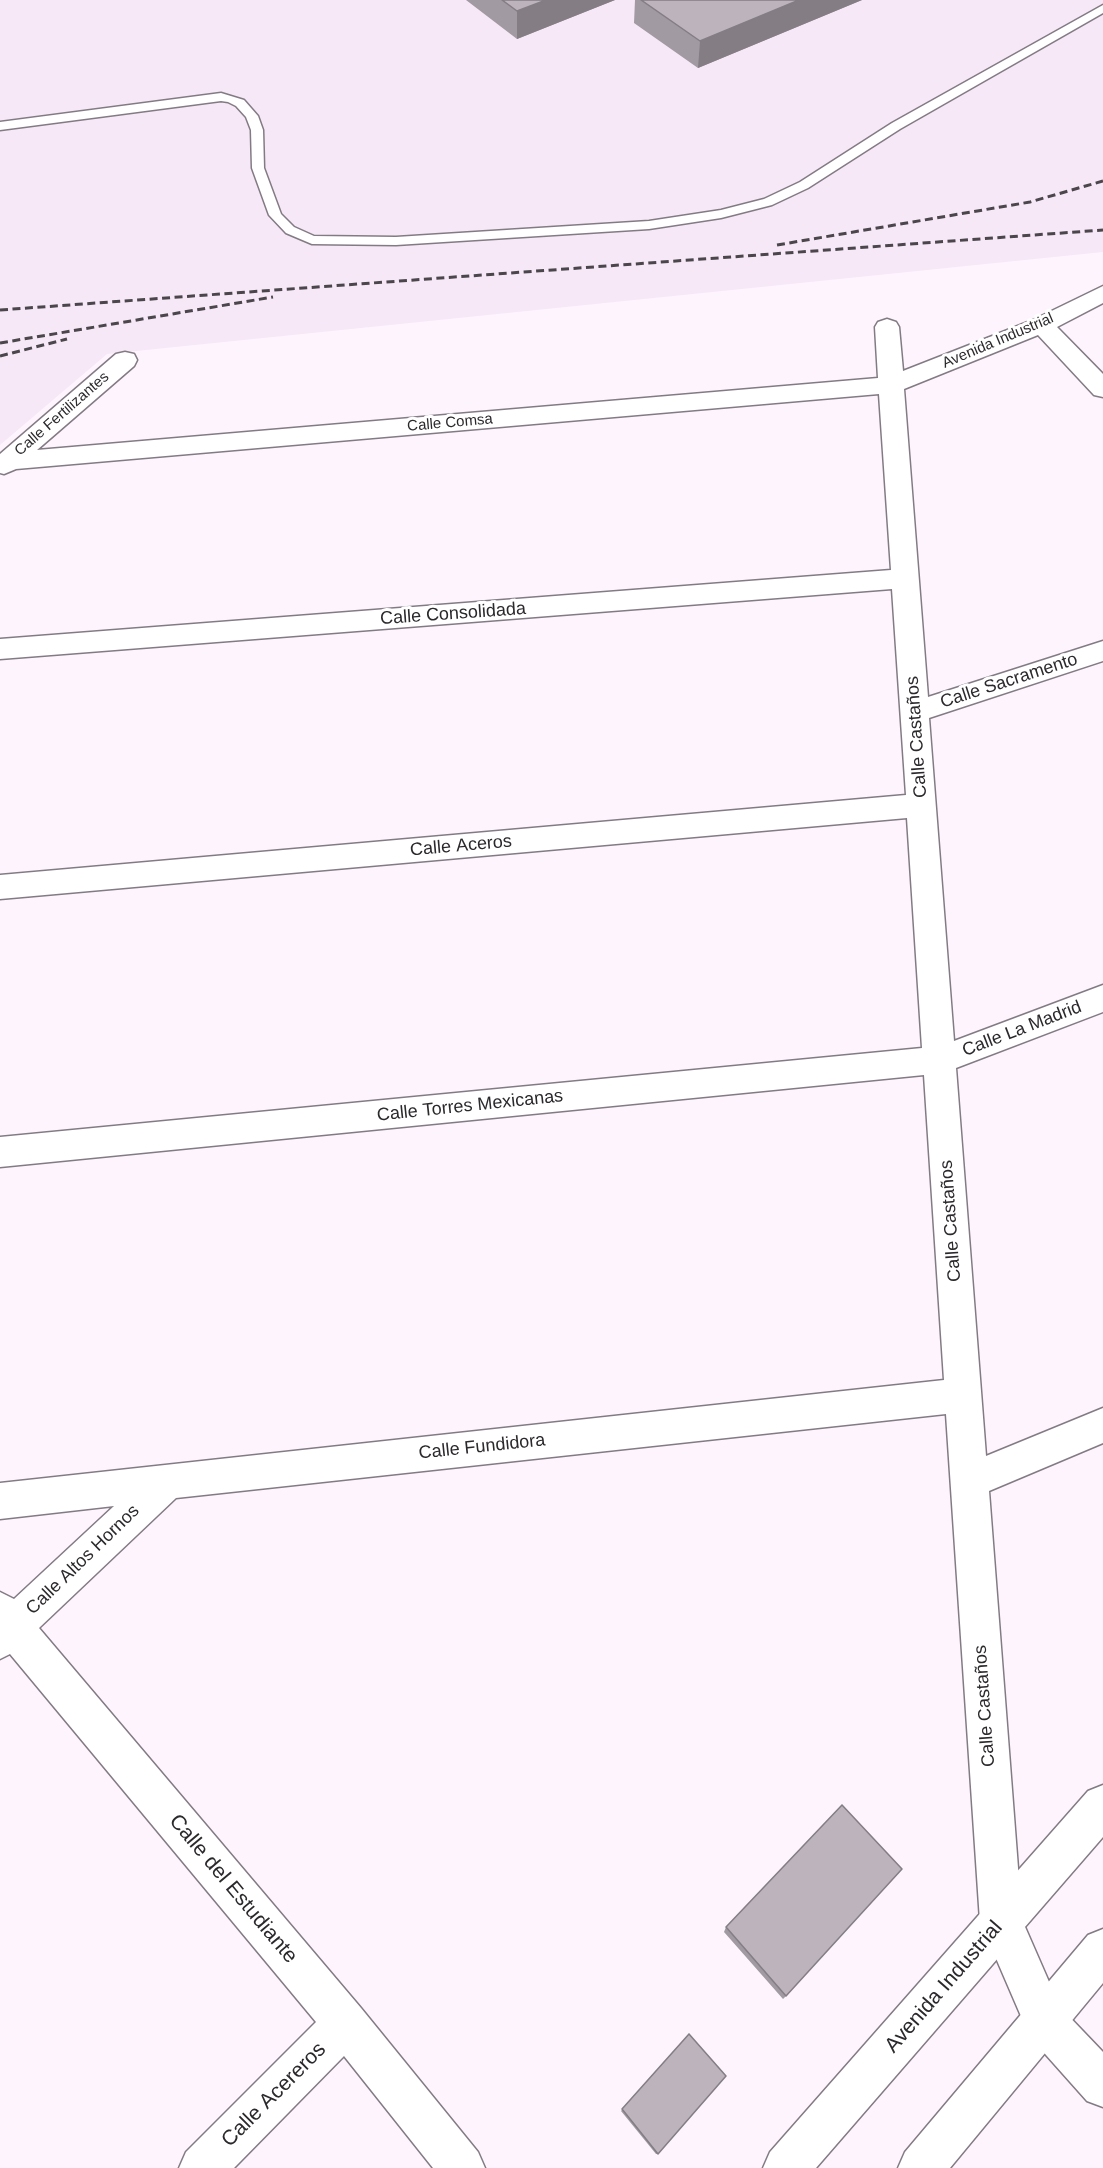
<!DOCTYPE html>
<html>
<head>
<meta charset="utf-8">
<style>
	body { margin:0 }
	canvas { display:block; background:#fdf4fe }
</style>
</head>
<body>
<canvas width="1103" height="2168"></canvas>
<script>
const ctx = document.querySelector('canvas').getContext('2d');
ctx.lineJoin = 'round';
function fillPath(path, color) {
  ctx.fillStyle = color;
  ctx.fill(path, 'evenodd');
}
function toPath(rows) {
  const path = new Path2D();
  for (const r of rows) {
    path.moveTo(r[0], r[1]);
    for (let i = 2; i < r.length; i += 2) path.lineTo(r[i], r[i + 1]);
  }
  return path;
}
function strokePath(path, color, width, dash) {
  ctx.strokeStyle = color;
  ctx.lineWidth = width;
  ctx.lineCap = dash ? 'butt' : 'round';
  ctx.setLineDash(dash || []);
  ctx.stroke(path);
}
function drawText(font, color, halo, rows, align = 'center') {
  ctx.font = font + ' Arial,sans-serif';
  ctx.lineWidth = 6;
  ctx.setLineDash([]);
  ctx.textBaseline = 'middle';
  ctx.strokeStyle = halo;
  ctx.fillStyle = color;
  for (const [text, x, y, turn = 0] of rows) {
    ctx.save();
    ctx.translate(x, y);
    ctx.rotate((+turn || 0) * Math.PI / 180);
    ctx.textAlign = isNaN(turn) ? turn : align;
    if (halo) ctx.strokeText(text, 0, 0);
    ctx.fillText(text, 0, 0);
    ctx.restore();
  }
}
fillPath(toPath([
	[0,0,1103,0,1103,252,107,354,0,445]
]), '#f7e8f8');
const service = toPath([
	[1103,5,1103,13,900,129,808,188,772,205,721,218,649,229,396,245,312,244,286,233,269,215,252,168,251,130,246,117,236,106,228,102,221,101,0,130,0,122,221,93,244,100,258,116,263,130,264,168,281,214,294,227,314,236,396,237,649,221,721,210,764,199,800,182,892,123,1103,5]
]);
const minor = toPath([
	[1103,286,1103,303,1057,327,1103,374,1103,397,1094,395,1038,335,904,389,928,697,1103,641,1103,661,929,718,954,1041,1103,985,1103,1012,956,1068,986,1456,1103,1408,1103,1443,989,1491,1022,1920,1060,2007,1103,2052,1103,2107,1087,2101,1030,2037,980,1921,946,1414,176,1498,39,1628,361,2008,478,2152,485,2168,433,2168,344,2056,234,2168,179,2168,186,2152,316,2022,10,1654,0,1659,0,1592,14,1599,114,1506,0,1519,0,1483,944,1380,924,1075,0,1167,0,1137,922,1048,907,818,0,899,0,875,906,795,892,589,0,659,0,639,891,570,879,394,16,469,4,474,0,473,0,454,116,354,125,352,134,354,137,360,134,366,37,450,878,378,875,327,878,322,887,319,896,322,899,327,903,371,1033,320,1103,286]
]);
const tertiary = toPath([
	[1103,1785,1103,1837,816,2168,763,2168,770,2152,1088,1791,1103,1785],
	[1103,1929,1103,1983,950,2168,898,2168,905,2152,1088,1935,1103,1929]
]);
strokePath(service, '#837b84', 3);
strokePath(minor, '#837b84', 3);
strokePath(tertiary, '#837b84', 3);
fillPath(service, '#fff');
fillPath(minor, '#fff');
fillPath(tertiary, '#fff');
strokePath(toPath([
	[777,245,1030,202,1103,181],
	[0,310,1103,230],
	[0,343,273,297],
	[0,356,67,339]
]), '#4a464b', 3, [8, 4.5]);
fillPath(toPath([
	[466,0,615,0,517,39],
	[635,0,862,0,698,68,634,23],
	[726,1927,786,1996,783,1999,724,1932],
	[689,2034,658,2154,656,2154,621,2111]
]), '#a29aa3');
fillPath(toPath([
	[546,0,615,0,517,39,517,11],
	[799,0,862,0,698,68,700,41]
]), '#847d84');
const building = toPath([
	[502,0,546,0,517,11,502,0],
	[641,0,799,0,700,41,641,0],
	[842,1805,902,1869,786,1996,726,1927,842,1805],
	[689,2034,726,2076,658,2154,622,2109,689,2034]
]);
fillPath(building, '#bcb3bd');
strokePath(building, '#847d84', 1.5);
drawText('15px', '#2c292d', '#fff', [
	["Avenida Industrial",998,341,-23],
	["Calle Fertilizantes",62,414,-41],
	["Calle Comsa",450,423,-5]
]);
drawText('18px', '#2c292d', '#fff', [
	["Calle Consolidada",453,614,-4],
	["Calle Sacramento",1009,681,-18],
	["Calle Castaños",917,737,-94],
	["Calle Aceros",461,846,-5],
	["Calle La Madrid",1022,1029,-21],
	["Calle Torres Mexicanas",470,1106,-6],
	["Calle Castaños",951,1221,-94],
	["Calle Fundidora",482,1447,-6],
	["Calle Altos Hornos",83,1560,-44],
	["Calle Castaños",985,1706,-94]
]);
drawText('21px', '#2c292d', '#fff', [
	["Calle del Estudiante",233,1889,50],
	["Avenida Industrial",944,1987,-49],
	["Calle Acereros",274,2095,-45]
]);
</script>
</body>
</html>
